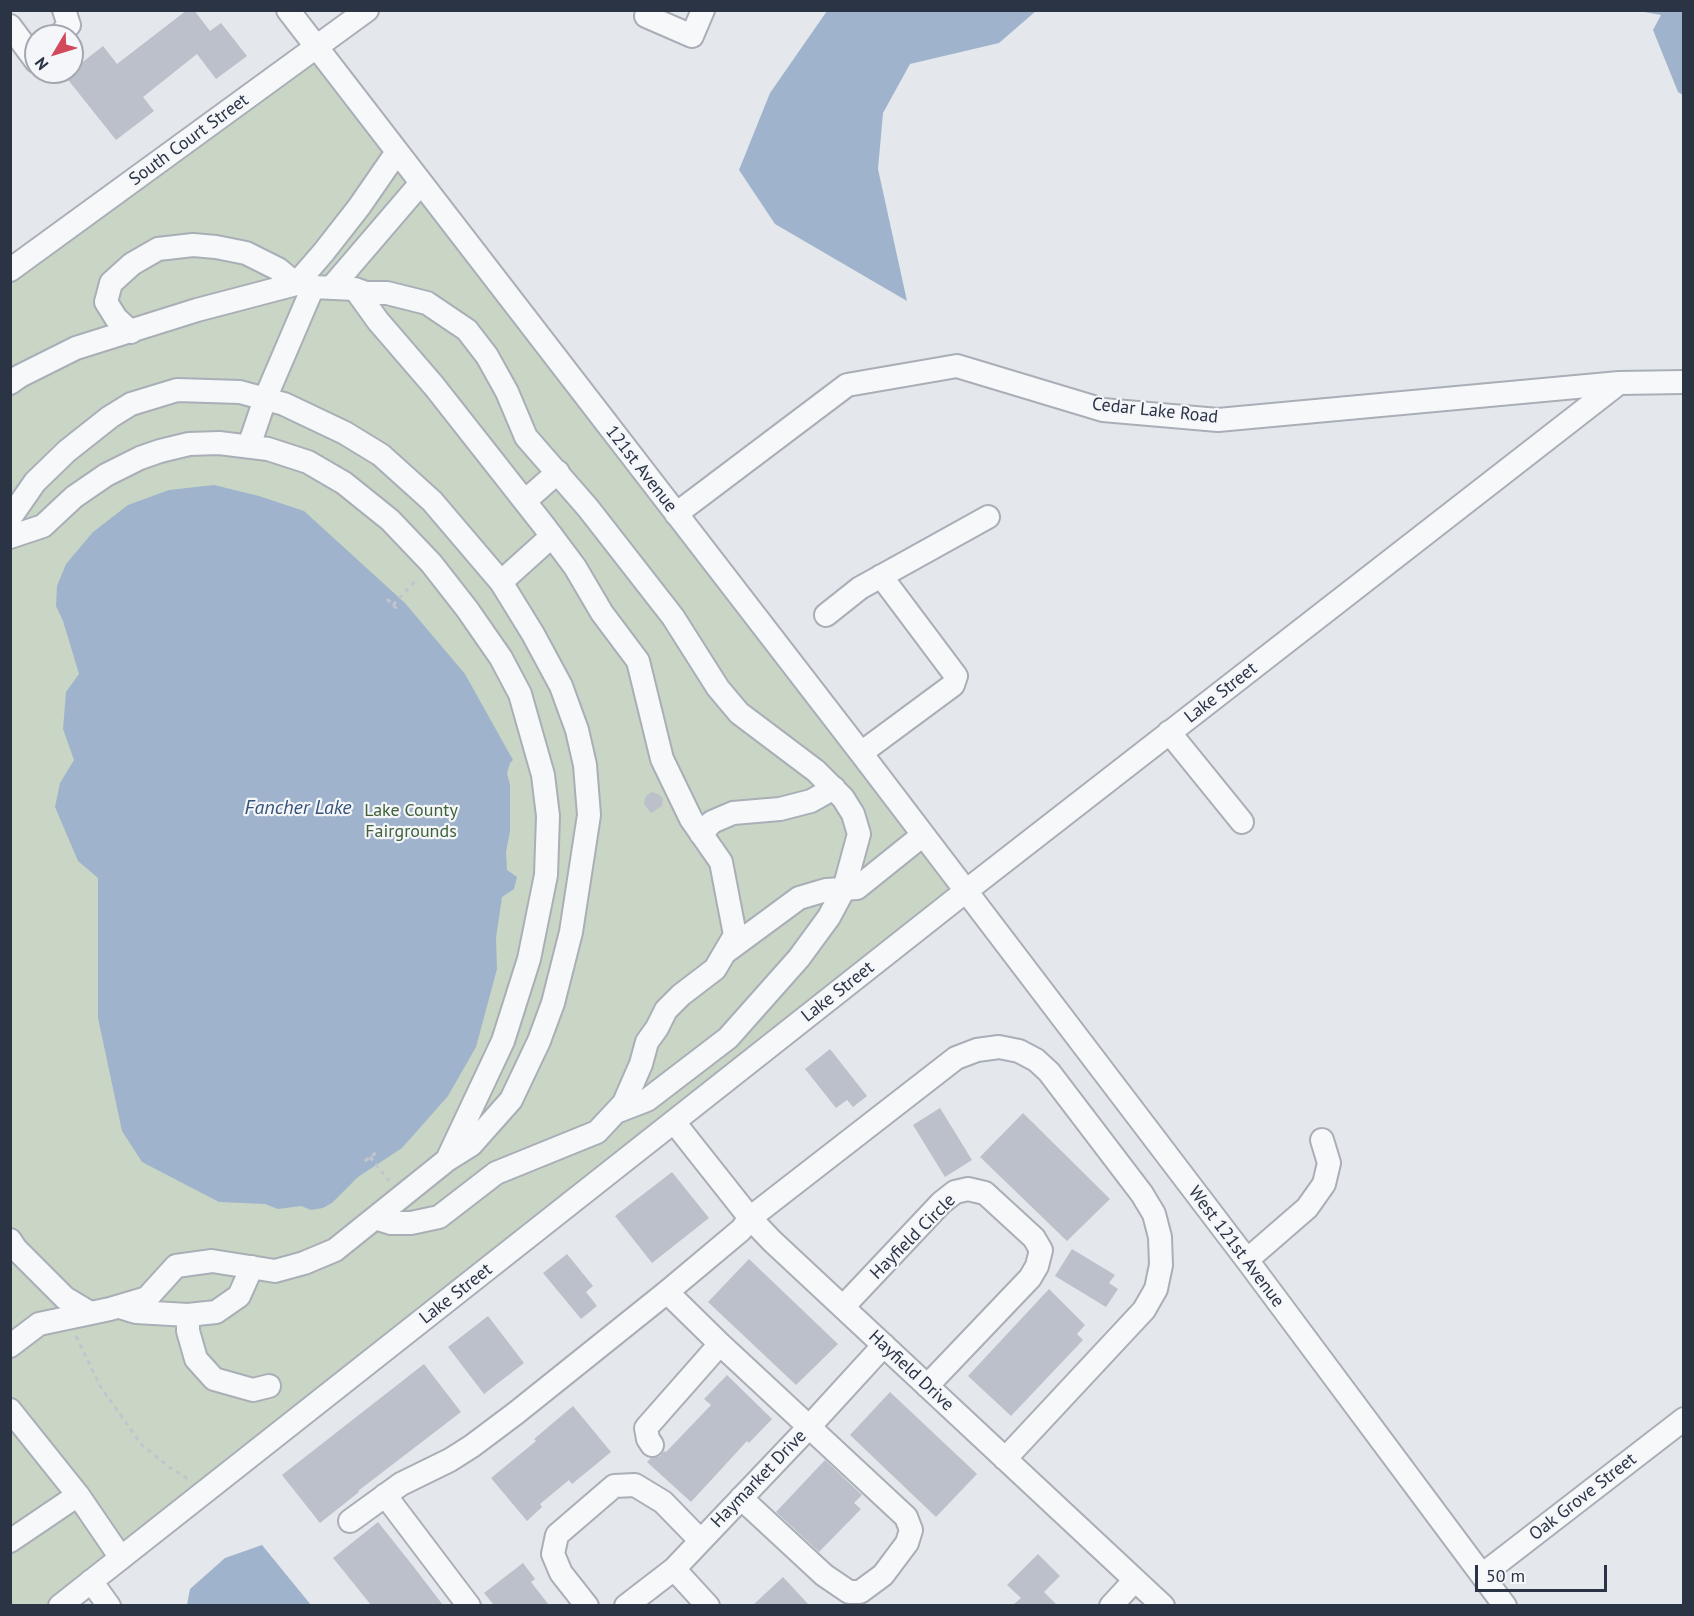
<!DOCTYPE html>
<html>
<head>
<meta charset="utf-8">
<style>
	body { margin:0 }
	#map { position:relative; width:1694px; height:1616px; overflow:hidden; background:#e4e7ec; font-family:"PT Sans",sans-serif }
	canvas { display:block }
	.frame { position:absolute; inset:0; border:12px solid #2b3445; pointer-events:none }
	.north { position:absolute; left:24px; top:24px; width:60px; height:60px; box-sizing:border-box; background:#f4f6f9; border:2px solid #a4a8b1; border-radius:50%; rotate:232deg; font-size:16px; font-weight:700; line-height:24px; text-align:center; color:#2b3445 }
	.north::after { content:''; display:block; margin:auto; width:21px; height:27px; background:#d1495b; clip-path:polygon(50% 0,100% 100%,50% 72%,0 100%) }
	.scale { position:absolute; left:1475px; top:1565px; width:132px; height:27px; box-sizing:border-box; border:3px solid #2b3445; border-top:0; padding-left:8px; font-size:18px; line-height:21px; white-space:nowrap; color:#2b3445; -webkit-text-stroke:4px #f4f6f9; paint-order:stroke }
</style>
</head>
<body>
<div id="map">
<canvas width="1694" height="1616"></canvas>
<div class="frame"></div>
<div class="north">N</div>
<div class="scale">50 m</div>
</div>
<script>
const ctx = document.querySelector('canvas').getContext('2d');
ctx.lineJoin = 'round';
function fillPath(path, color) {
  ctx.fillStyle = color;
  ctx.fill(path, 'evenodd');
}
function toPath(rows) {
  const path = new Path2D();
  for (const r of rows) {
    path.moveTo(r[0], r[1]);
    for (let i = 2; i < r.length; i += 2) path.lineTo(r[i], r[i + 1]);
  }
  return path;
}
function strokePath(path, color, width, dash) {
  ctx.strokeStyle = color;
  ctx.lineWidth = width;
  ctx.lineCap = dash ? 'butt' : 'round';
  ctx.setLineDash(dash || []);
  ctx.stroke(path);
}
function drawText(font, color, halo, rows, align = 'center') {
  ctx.font = font + ' "PT Sans",sans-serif';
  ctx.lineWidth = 4.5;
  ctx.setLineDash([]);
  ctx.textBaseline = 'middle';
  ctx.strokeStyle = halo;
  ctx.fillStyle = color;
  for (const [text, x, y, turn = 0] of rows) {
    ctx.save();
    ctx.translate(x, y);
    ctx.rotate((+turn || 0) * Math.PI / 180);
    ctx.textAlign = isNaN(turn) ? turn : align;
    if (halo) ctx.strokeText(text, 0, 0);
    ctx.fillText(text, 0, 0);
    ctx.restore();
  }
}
fillPath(toPath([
	[320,42,966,891,56,1606,10,1605,10,270]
]), '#c9d6c5');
fillPath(toPath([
	[827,11,1036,11,999,43,910,64,883,113,878,169,907,301,775,224,739,170,770,93],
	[1639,11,1683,11,1683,95,1678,92,1653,30,1661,15],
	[214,485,259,496,304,511,405,603,465,674,513,760,510,763,507,773,510,785,510,831,506,852,507,870,517,877,514,889,502,897,496,938,497,969,476,1047,448,1096,402,1148,358,1177,332,1203,323,1208,311,1210,301,1206,278,1209,265,1204,219,1202,142,1162,122,1131,98,1018,98,878,78,861,55,807,60,783,74,760,63,729,66,692,79,674,63,621,56,606,57,586,66,564,93,532,128,505,169,490],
	[262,1545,311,1605,187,1605,190,1589,225,1558]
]), '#9fb4cc');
fillPath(toPath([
	[187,10,194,10,210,31,221,23,247,56,216,79,197,54,143,97,154,111,116,140,65,76,103,46,117,64],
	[652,792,658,794,663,798,662,806,651,813,644,804,646,796],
	[830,1049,867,1096,853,1107,847,1100,836,1108,805,1069],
	[940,1108,972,1160,945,1177,913,1125],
	[1023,1113,1110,1199,1067,1241,980,1157],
	[672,1172,709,1218,652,1263,615,1216],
	[1072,1249,1115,1275,1109,1283,1118,1289,1106,1307,1055,1276],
	[567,1254,593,1286,586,1292,597,1306,581,1319,543,1273],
	[749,1259,838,1344,796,1385,708,1302],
	[1049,1289,1085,1325,1077,1334,1083,1340,1011,1416,968,1376],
	[488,1316,524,1363,484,1394,448,1347],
	[424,1364,461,1412,358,1491,359,1492,320,1523,282,1475],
	[727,1375,772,1419,749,1443,747,1441,691,1502,647,1462,651,1458,660,1456,664,1451,666,1452,711,1405,704,1399],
	[890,1392,977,1474,936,1517,850,1435],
	[573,1406,611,1452,572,1484,569,1480,540,1504,542,1507,527,1521,491,1478,536,1441,534,1439],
	[825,1460,862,1495,854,1503,861,1509,819,1552,776,1512],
	[378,1522,413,1566,443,1605,371,1605,333,1558],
	[1038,1554,1060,1576,1044,1592,1057,1605,1013,1605,1021,1598,1007,1585],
	[523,1563,535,1579,531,1582,549,1605,494,1605,484,1593],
	[783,1577,809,1605,753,1605]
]), '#bbc0ca');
const minor = toPath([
	[288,10,861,753,1247,1260,1505,1606],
	[648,10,646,16,692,36,703,10],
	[10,26,36,61],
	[59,36,69,25,64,10],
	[10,270,367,10],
	[296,284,323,253,359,207,397,152],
	[313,287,355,289,378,321,434,386,545,527,575,567,602,613,638,661,662,759,691,819,721,862,735,935,715,969,681,995,666,1010,657,1028,647,1042,641,1064,624,1103,597,1132,496,1173,439,1217,411,1223,391,1223,375,1218],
	[331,288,421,183],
	[355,289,366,293,387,293,427,303,467,330,487,356,507,392,526,437,588,508,673,617,718,688,739,713,816,771,843,798,853,814,859,834,844,889,829,917,799,958,728,1038,647,1100,616,1112],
	[131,332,116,318,106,302,111,283,132,264,158,249,193,245,216,247,246,253,278,269,296,284],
	[10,383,20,376,76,348,197,310,296,284,313,287,265,399,249,446],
	[525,501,558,472],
	[676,514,847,385,957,366,1103,410,1218,420,1619,383,1684,382],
	[10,518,35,482,67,451,110,417,131,404,177,390,240,392,284,404,345,433,381,455,432,501,501,582,533,634,561,686,577,730,585,765,589,815,571,932,553,1003,539,1041,511,1100,471,1145,447,1160],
	[10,537,43,526,74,497,106,475,140,458,160,451,189,444,219,443,268,449,308,462,344,483,390,520,431,563,467,609,501,658,520,694,543,775,548,816,546,875,529,959,503,1041,447,1160,335,1250,304,1263,275,1271,212,1261,176,1266,147,1298,110,1309,39,1324,10,1346],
	[501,582,552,536],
	[826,615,860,588,988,517],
	[1169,732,1242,822],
	[861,753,953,685,956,676,881,576],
	[701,834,712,822,733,813,780,809,811,801,834,788],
	[727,951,799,898,826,890,857,888,923,835],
	[674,1122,750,1218,772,1241,1163,1606],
	[10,1240,16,1249,65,1298,90,1313],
	[1247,1260,1307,1208,1324,1184,1329,1163,1322,1140],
	[667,1292,720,1344,906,1517,911,1530,907,1543,883,1575,860,1592,849,1592,824,1575,741,1498],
	[843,1307,941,1203,955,1192,968,1189,985,1193,1034,1238,1041,1250,1037,1266,1030,1278,927,1386],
	[123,1308,136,1312,188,1315,216,1312,239,1296,252,1267],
	[188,1315,188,1331,196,1359,214,1379,253,1390,269,1386],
	[10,1410,78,1495,121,1558],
	[652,1445,648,1439,646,1428,720,1344],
	[385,1495,469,1606],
	[350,1521,401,1484,450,1460,472,1446,516,1413,667,1292,741,1230,750,1218,956,1058,977,1050,999,1047,1019,1051,1036,1060,1049,1072,1142,1194,1154,1214,1160,1237,1161,1265,1156,1289,1144,1310,1005,1459],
	[10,1541,78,1495],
	[674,1569,708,1606],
	[1482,1575,1684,1419],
	[91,1581,109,1606],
	[60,1606,966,891,1619,383],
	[587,1606,561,1573,553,1554,557,1535,614,1486,635,1485,663,1502,700,1540],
	[626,1606,674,1569,809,1427,884,1345],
	[1111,1606,1135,1580]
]);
strokePath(minor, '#a9aeb7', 26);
strokePath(toPath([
	[387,599,398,610],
	[393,605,418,578],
	[370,1157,389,1181],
	[365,1161,377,1152],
	[76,1336,100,1386,141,1444,169,1467,188,1479]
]), '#c2c5cb', 3, [4.5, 4.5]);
strokePath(minor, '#f7f8fa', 22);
drawText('18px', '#2b3445', '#f4f6f9', [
	["South Court Street",189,140,-36],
	["Cedar Lake Road",1155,411,6],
	["121st Avenue",641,469,52],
	["Lake Street",1221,693,-38],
	["Lake Street",838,992,-38],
	["Hayfield Circle",913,1237,-45],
	["West 121st Avenue",1236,1247,53],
	["Lake Street",456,1294,-38],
	["Hayfield Drive",911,1371,43],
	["Haymarket Drive",759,1479,-46],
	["Oak Grove Street",1583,1497,-38]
]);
drawText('18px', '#3f6138', '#f4f6f9', [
	["Lake County",411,811],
	["Fairgrounds",411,832]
]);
drawText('italic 20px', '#34527a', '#f4f6f9', [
	["Fancher Lake",298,808]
]);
</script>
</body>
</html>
